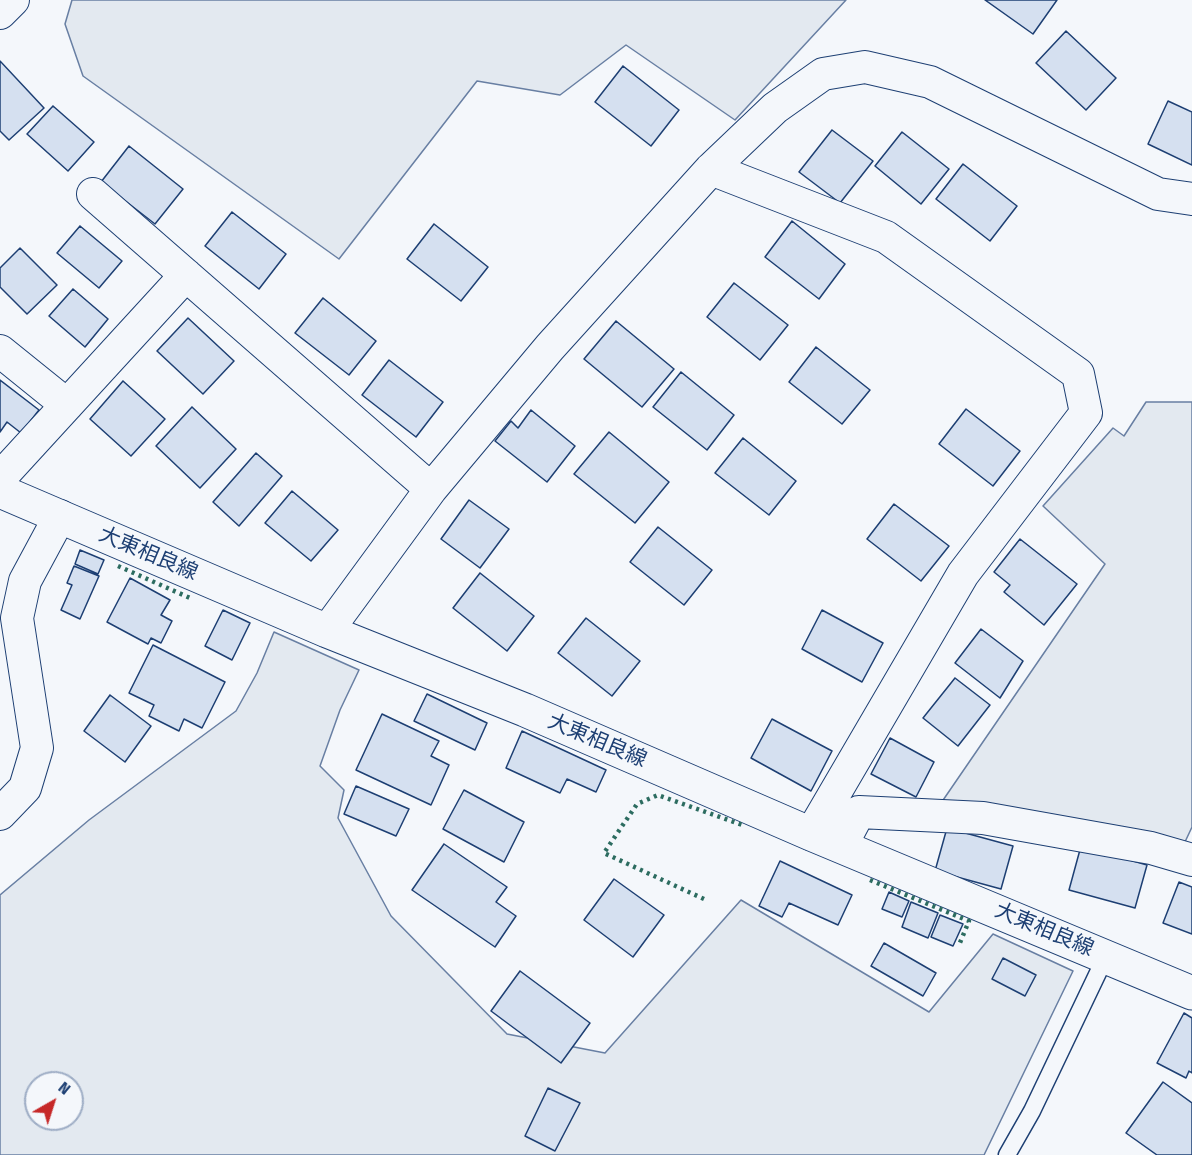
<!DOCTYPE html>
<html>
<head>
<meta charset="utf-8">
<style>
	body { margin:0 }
	#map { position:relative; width:1192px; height:1155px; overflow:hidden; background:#f4f7fb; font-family:"Fira Sans Condensed",sans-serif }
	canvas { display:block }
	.north { position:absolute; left:24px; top:1071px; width:60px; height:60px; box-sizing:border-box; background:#f4f7fb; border:2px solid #9eadc5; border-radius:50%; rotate:39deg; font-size:16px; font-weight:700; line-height:24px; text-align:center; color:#1d3f73 }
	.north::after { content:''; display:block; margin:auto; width:21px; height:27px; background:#c62828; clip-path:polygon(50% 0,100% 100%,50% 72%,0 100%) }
</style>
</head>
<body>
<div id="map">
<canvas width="1192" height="1155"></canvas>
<div class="north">N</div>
</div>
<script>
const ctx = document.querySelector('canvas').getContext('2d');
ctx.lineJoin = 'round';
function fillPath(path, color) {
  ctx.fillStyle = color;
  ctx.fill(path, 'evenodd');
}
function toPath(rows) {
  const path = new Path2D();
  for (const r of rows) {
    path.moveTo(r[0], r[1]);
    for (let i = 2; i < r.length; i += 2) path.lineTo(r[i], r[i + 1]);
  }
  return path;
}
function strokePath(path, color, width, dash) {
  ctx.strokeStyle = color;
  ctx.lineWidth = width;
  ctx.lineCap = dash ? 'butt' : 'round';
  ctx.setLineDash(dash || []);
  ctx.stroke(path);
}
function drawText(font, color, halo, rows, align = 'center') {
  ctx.font = font + ' "Fira Sans Condensed","Noto Sans JP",sans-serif';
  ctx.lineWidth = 4.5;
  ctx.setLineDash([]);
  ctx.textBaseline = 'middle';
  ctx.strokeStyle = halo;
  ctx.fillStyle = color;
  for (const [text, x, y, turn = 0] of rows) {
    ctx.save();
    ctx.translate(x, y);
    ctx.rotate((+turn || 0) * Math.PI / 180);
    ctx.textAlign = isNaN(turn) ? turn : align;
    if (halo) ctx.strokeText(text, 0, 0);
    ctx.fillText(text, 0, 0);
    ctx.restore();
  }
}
const green = toPath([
	[72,0,846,0,735,120,626,45,560,95,477,81,339,259,83,76,65,24,72,0],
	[1146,402,1192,402,1192,827,1184,844,939,806,1105,564,1043,506,1113,428,1124,436,1146,402],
	[274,632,359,670,340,710,320,766,344,790,338,818,391,916,507,1034,605,1053,741,900,929,1012,993,934,1073,971,984,1155,0,1155,0,895,89,820,236,711,257,673,274,632],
	[36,1083,72,1083,72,1119,36,1119,36,1083]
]);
fillPath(green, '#e3e9f0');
strokePath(green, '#687fa3', 1.5);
const building = toPath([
	[985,0,1057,0,1033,34,985,0],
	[1066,31,1116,78,1086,110,1036,63,1066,31],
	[0,61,44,108,9,140,0,131,0,61],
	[623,66,679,110,651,146,595,102,623,66],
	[1168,101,1192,112,1192,165,1148,144,1168,101],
	[53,106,94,142,68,171,27,134,53,106],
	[832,130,873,161,840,203,799,172,832,130],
	[902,132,949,169,921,204,875,166,902,132],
	[129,146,183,189,155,224,101,182,129,146],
	[963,164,1017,206,990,241,936,199,963,164],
	[232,212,286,254,259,289,205,246,232,212],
	[792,221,845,264,819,299,765,257,792,221],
	[434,224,488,267,461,301,407,259,434,224],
	[80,226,122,261,99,288,57,253,80,226],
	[20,248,57,285,27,314,0,287,0,268,20,248],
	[734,283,788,325,760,360,707,317,734,283],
	[73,289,108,319,85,347,49,316,73,289],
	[323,298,376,341,349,375,295,333,323,298],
	[188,318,234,361,203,394,157,351,188,318],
	[616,321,674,369,642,407,584,359,616,321],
	[816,347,870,390,842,424,789,382,816,347],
	[389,360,443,402,416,437,362,395,389,360],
	[681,372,734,415,707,450,653,407,681,372],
	[0,380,39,410,21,433,7,422,0,432,0,380],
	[123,381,165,419,131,456,90,419,123,381],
	[192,407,236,449,200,488,156,446,192,407],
	[966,409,1020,451,993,486,939,444,966,409],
	[531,410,575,446,547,482,495,441,511,421,518,428,531,410],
	[609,432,669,482,635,523,574,474,609,432],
	[743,438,796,481,769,515,715,473,743,438],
	[256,453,282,476,239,526,213,502,256,453],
	[292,491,338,530,311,561,265,523,292,491],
	[469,500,509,529,480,568,441,539,469,500],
	[894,504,949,546,921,581,867,539,894,504],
	[658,527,712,570,684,605,630,562,658,527],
	[1020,539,1077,584,1044,625,1004,592,1010,585,994,572,1020,539],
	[80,550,104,560,98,574,75,564,80,550],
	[74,566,99,576,80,619,61,610,72,585,67,583,74,566],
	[480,573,534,616,507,651,453,608,480,573],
	[130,578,170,600,161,615,172,621,161,643,151,638,148,644,107,622,130,578],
	[223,610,250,623,232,660,205,646,223,610],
	[822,610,883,643,862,682,802,649,822,610],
	[586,618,640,661,612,696,558,653,586,618],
	[981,629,1023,661,1000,698,955,663,981,629],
	[153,645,225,682,202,728,184,719,179,731,149,716,154,705,129,693,153,645],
	[955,678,990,705,958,746,923,718,955,678],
	[427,694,487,723,475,750,414,721,427,694],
	[110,695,151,726,125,762,84,731,110,695],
	[382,714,439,741,431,756,449,765,431,805,356,770,382,714],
	[772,719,832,751,811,791,751,758,772,719],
	[522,731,606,770,596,792,567,779,560,793,506,768,522,731],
	[890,738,934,762,916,797,871,774,890,738],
	[356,786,409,809,396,836,344,814,356,786],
	[464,790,524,822,504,862,443,829,464,790],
	[947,828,1013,846,1001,889,935,871,947,828],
	[444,844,507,887,496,902,516,916,495,947,412,890,444,844],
	[1081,846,1147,865,1135,908,1069,890,1081,846],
	[780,861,852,895,838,925,789,903,782,917,759,906,780,861],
	[614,879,664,915,633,957,584,920,614,879],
	[1179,882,1192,887,1192,934,1163,923,1179,882],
	[889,892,909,901,902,917,882,909,889,892],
	[911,902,938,913,928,938,902,927,911,902],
	[940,915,963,924,953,946,931,937,940,915],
	[884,943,936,973,923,996,871,966,884,943],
	[1003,958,1036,975,1025,996,992,979,1003,958],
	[520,971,590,1023,561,1063,491,1011,520,971],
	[1184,1013,1192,1018,1192,1073,1189,1071,1186,1078,1157,1063,1184,1013],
	[1163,1082,1192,1103,1192,1155,1157,1155,1126,1133,1163,1082],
	[548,1088,580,1103,555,1151,525,1136,548,1088]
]);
fillPath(building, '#d5e0f0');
strokePath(building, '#1d3f73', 1.5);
const service = toPath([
	[1007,1155,1032,1111,1106,956]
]);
const minor = toPath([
	[0,13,13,0],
	[711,169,886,237,1078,374,1086,413,963,574,811,834],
	[93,194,431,489],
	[0,351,67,405],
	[0,478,186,275],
	[327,631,431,489,550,347,711,169,775,108,823,74,865,67,930,82,1158,194,1192,199],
	[0,814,25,788,37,748,17,618,25,581,60,516],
	[841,846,859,812,983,818,1151,848,1192,860]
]);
const secondary = toPath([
	[0,491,327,631,525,710,811,834,1192,993]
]);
strokePath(service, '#1d3f73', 19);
strokePath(minor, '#1d3f73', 34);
strokePath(secondary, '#1d3f73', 35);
strokePath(service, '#f4f7fb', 16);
strokePath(minor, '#f4f7fb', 32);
strokePath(secondary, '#f4f7fb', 33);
strokePath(toPath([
	[118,566,190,598],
	[870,880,969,921,959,945],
	[704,899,604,853,637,804,658,795,745,826]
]), '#2c6c60', 4.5, [3, 4.5]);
drawText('21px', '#1d3f73', '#f4f7fb', [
	["大東相良線",148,554,23],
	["大東相良線",597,741,23],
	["大東相良線",1044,930,23]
]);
</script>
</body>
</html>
